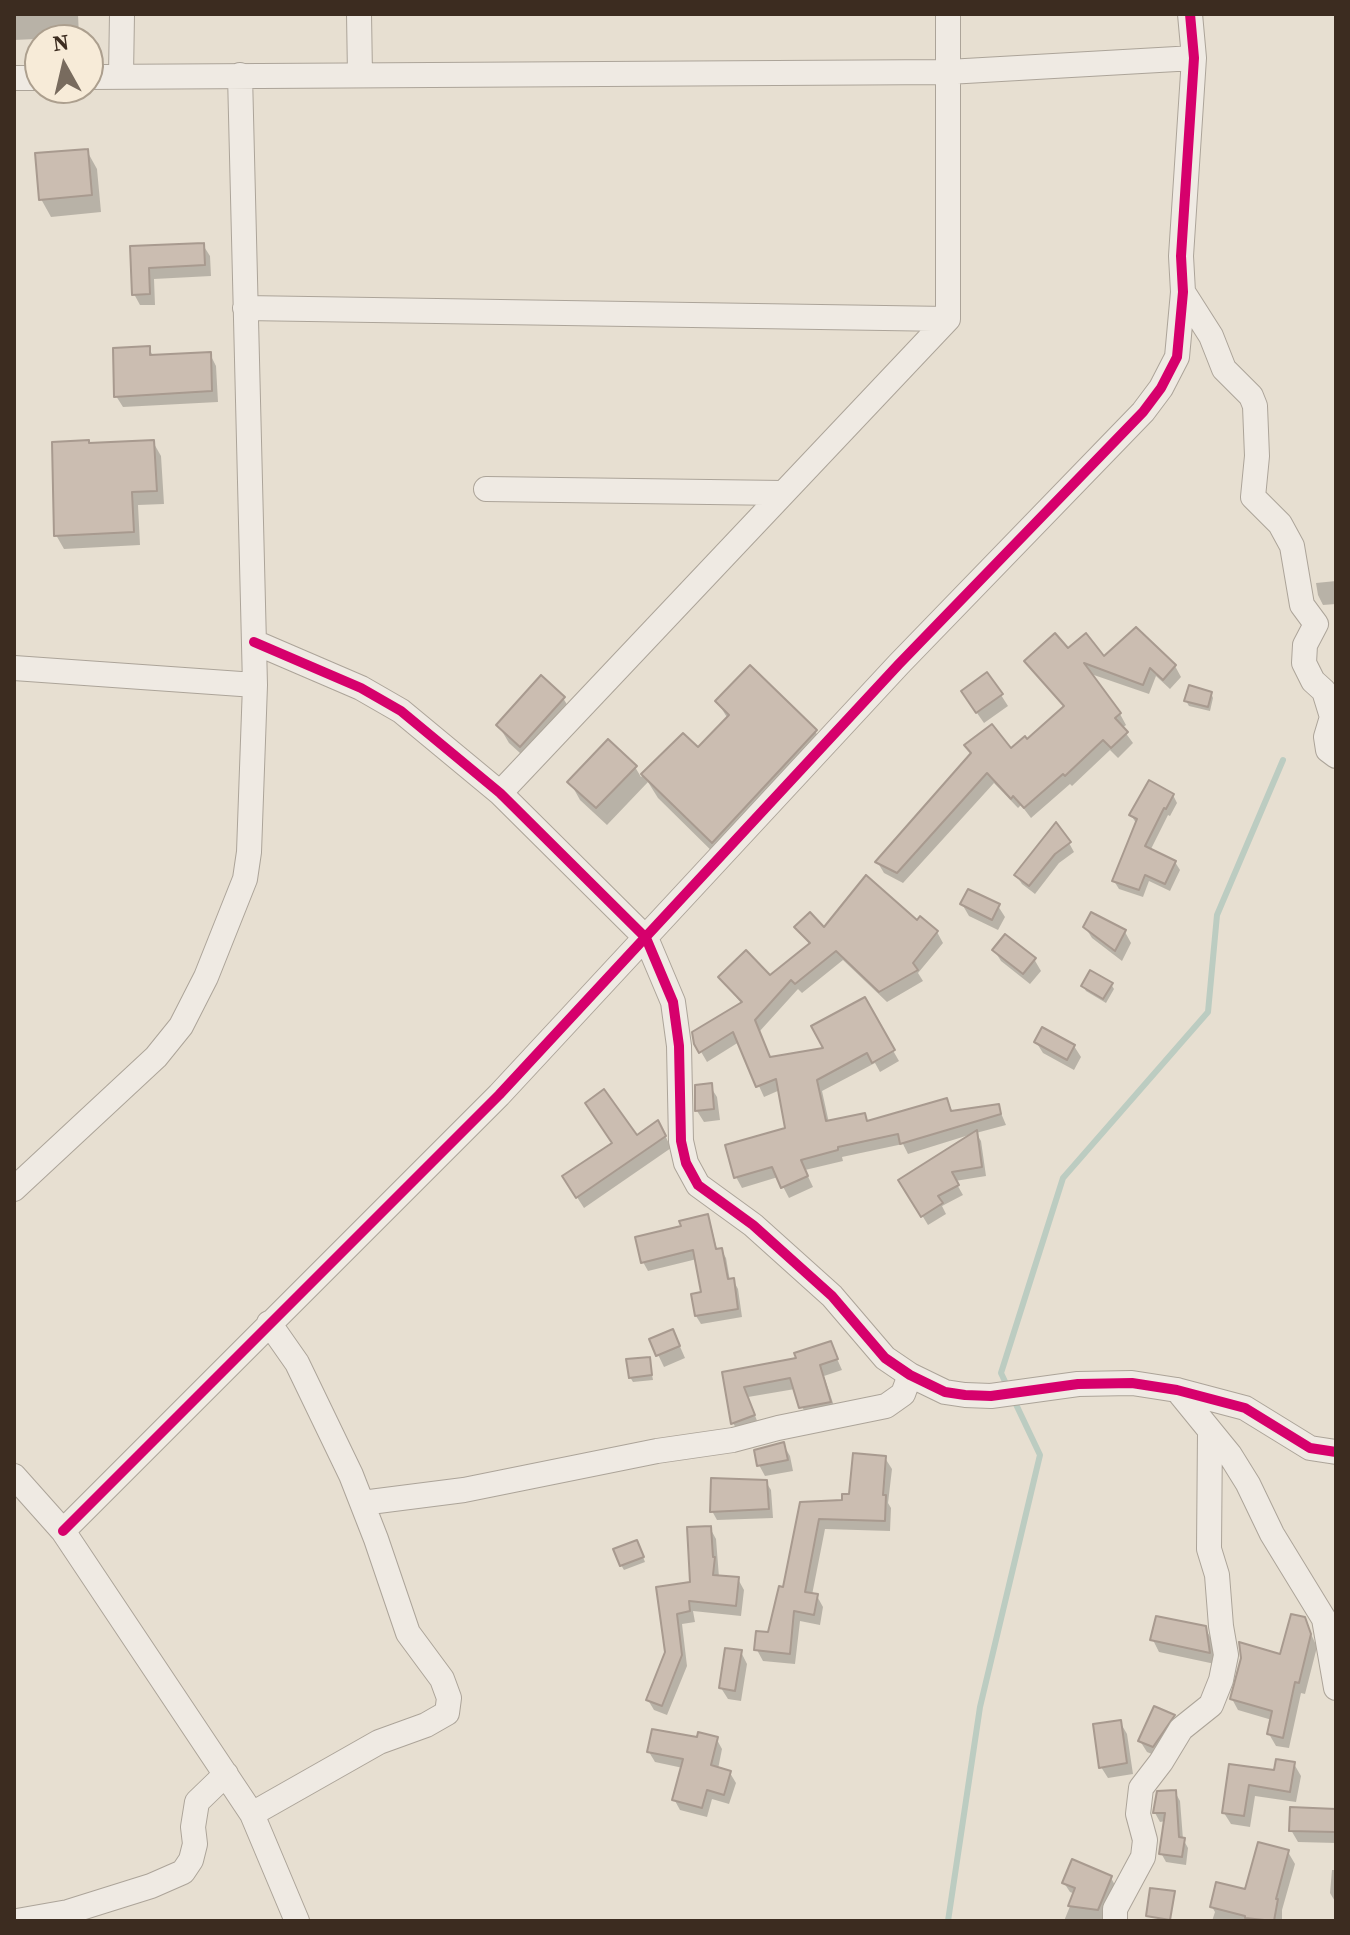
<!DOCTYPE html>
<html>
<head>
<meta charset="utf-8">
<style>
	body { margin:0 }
	#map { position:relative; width:1350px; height:1935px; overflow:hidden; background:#e7dfd1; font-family:"Source Serif 4",serif }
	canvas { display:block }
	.frame { position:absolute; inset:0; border:16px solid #3c2c20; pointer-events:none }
	.north { position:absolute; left:24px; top:24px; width:80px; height:80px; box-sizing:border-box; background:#f7ebd8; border:2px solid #ac9f8e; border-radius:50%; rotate:352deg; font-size:22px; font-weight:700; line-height:32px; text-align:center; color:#3c2c20 }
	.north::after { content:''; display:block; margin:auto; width:28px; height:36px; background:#786b5e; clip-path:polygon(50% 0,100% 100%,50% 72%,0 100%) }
</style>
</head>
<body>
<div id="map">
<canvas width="1350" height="1935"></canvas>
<div class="frame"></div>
<div class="north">N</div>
</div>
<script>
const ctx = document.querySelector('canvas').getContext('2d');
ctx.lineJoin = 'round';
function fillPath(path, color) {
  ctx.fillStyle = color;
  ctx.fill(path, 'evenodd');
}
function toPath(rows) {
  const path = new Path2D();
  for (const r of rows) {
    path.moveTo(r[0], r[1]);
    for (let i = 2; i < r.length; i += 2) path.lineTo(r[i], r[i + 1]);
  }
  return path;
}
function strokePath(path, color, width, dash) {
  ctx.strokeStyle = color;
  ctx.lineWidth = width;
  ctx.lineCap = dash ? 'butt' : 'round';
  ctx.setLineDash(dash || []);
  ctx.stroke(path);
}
fillPath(toPath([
	[14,14,78,14,79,37,14,40],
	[87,151,97,169,101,212,51,217,41,199],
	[203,245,210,256,211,276,154,279,155,305,140,305,134,294,132,248],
	[149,349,154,357,210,354,216,366,218,402,123,407,116,396],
	[153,442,161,456,164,504,138,505,140,545,64,549,56,535,89,445],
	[1336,581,1336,604,1323,605,1318,595,1316,583],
	[1136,630,1175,666,1181,677,1170,689,1156,676,1149,694,1088,673,1120,714,1126,725,1122,728,1133,743,1118,758,1110,750,1072,786,1070,784,1031,818,1021,805,1018,808,994,783,903,883,884,873,878,863,1065,708,1027,661,1068,650,1104,658],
	[1211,693,1213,698,1210,711,1189,706,1186,701],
	[1001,695,1008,706,984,723,970,703],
	[563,698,574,716,531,763,509,743,499,726],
	[717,701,815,731,829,755,727,866,658,798,648,782,607,825,580,800,570,782,635,767,641,777,683,736,698,750,728,719],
	[1173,795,1177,803,1170,816,1168,815,1150,851,1175,862,1180,870,1170,891,1149,881,1143,897,1119,889,1114,881,1136,823,1131,815],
	[1069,843,1074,852,1059,863,1035,894,1022,884,1016,875],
	[962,904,998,906,1005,917,998,930,969,916],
	[917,923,937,932,943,943,918,973,923,981,887,1002,843,960,802,993,798,989,759,1032,771,1059,826,1049,864,1000,899,1061,880,1072,875,1063,822,1091,829,1123,864,1115,869,1123,946,1100,953,1112,998,1106,1006,1125,976,1133,981,1141,986,1176,955,1181,963,1195,942,1206,946,1214,928,1225,901,1181,969,1135,908,1154,903,1144,842,1157,843,1161,805,1170,813,1187,789,1198,778,1177,742,1188,736,1177,787,1129,780,1090,764,1097,739,1042,707,1062,696,1043,742,1004,720,978,770,978,810,945,797,927,824,930],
	[1085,927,1125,932,1131,943,1122,961,1092,938],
	[994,950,1034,959,1041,971,1030,984,1001,961],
	[1111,984,1114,989,1106,1003,1086,991,1083,986],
	[1036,1042,1074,1046,1081,1057,1074,1070,1043,1053],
	[710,1086,717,1097,720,1120,704,1122,697,1111,697,1087],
	[664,1133,671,1148,584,1208,571,1188,636,1138],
	[707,1216,711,1225,717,1250,721,1250,726,1258,730,1281,733,1280,738,1289,742,1317,701,1324,696,1316,703,1294,697,1259,648,1271,643,1262,683,1228],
	[651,1340,678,1342,685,1358,664,1367],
	[830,1343,842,1370,824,1376,836,1412,807,1418,795,1389,748,1397,759,1426,739,1433,733,1423,724,1373,799,1360],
	[649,1359,653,1380,633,1382,630,1377],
	[783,1444,790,1456,793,1471,765,1476,759,1465],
	[885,1458,892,1469,888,1503,891,1508,890,1531,825,1529,812,1595,817,1596,823,1607,820,1625,800,1621,795,1664,763,1661,757,1650,770,1634,784,1589,802,1504,844,1502],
	[766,1482,771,1490,773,1518,717,1520,712,1511],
	[710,1528,716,1539,719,1577,738,1579,744,1590,741,1616,693,1611,695,1622,682,1624,687,1666,667,1715,654,1710,648,1700,667,1653,658,1589,692,1583],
	[639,1547,645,1562,624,1570,621,1565],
	[1304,1619,1317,1647,1305,1694,1301,1693,1289,1748,1276,1746,1269,1734,1272,1720,1238,1710,1232,1699,1243,1658,1282,1656],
	[1205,1628,1212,1640,1215,1664,1159,1652,1153,1640],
	[741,1652,747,1664,741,1701,728,1699,721,1688],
	[1173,1716,1180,1728,1159,1757,1147,1752,1140,1741],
	[1120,1722,1127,1734,1133,1774,1108,1778,1101,1767],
	[716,1738,722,1749,718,1769,730,1773,736,1783,729,1804,712,1799,707,1817,680,1810,674,1799,683,1768,655,1762,649,1752,699,1740],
	[1294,1764,1301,1776,1296,1802,1255,1796,1250,1827,1231,1824,1224,1813,1231,1766,1276,1772],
	[1175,1792,1180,1801,1183,1839,1188,1848,1186,1865,1166,1862,1161,1853,1166,1821,1160,1822,1155,1813,1157,1795],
	[1334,1811,1336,1843,1298,1842,1291,1830],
	[1288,1852,1295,1864,1282,1910,1282,1921,1212,1921,1215,1912,1212,1907,1247,1892],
	[1332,1870,1336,1870,1336,1903,1330,1893],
	[1111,1878,1116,1887,1102,1921,1064,1921,1075,1894,1070,1892,1064,1883]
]), '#0003');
strokePath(toPath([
	[1008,1388,1001,1373,1063,1178,1208,1012,1217,915,1283,760],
	[948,1921,980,1707,1040,1455,1013,1398]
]), '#bcccc1', 6);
const building = toPath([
	[88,149,92,195,39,200,35,153,88,149],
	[204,243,205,265,149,268,150,294,132,295,130,246,204,243],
	[150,346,150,355,211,352,212,391,114,397,113,348,150,346],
	[89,440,89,443,154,440,157,491,132,492,134,532,54,536,52,442,89,440],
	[1136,627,1176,665,1163,680,1150,668,1143,685,1084,663,1121,713,1115,718,1128,732,1111,748,1103,740,1065,776,1063,774,1024,808,1013,796,1011,799,987,773,897,873,875,862,971,753,964,745,992,724,1011,748,1025,736,1027,739,1064,706,1024,661,1055,633,1068,648,1086,633,1104,656,1136,627],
	[750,665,817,730,712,843,641,774,683,733,698,747,729,715,715,701,750,665],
	[987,672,1003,694,976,713,961,691,987,672],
	[541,675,565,697,520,747,496,725,541,675],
	[1189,685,1212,692,1208,707,1184,701,1189,685],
	[608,739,637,766,596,808,567,782,608,739],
	[1149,780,1174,794,1166,809,1164,808,1145,846,1176,861,1165,884,1145,875,1139,890,1112,881,1137,819,1129,815,1149,780],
	[1056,822,1071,842,1055,854,1029,886,1014,875,1056,822],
	[866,875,917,920,920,916,938,931,913,963,918,970,879,992,836,951,795,984,791,980,755,1020,770,1057,823,1048,811,1026,865,997,895,1050,872,1063,867,1053,817,1080,826,1121,865,1113,867,1121,947,1098,951,1111,999,1104,1001,1114,900,1144,898,1134,838,1147,838,1150,801,1160,808,1176,781,1188,772,1167,734,1178,725,1145,785,1128,776,1079,756,1087,733,1032,699,1053,694,1044,692,1032,742,1002,718,977,746,950,770,975,810,943,794,927,810,912,824,927,866,875],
	[968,889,1000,904,992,920,960,904,968,889],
	[1091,912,1126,930,1115,951,1083,927,1091,912],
	[1005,934,1036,958,1023,974,992,950,1005,934],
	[1090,970,1113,983,1103,999,1081,986,1090,970],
	[1042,1027,1075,1045,1067,1060,1034,1042,1042,1027],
	[712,1083,714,1109,695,1111,695,1085,712,1083],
	[604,1089,637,1135,658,1120,666,1136,576,1198,562,1176,612,1143,585,1103,604,1089],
	[977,1130,982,1167,952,1172,959,1185,938,1196,943,1203,921,1217,898,1180,977,1130],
	[708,1214,716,1249,722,1248,728,1279,734,1278,738,1309,695,1316,691,1294,701,1292,693,1250,641,1263,635,1237,681,1226,679,1221,708,1214],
	[673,1329,680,1346,656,1356,649,1339,673,1329],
	[831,1341,838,1359,820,1365,831,1402,799,1408,790,1378,744,1387,755,1415,731,1424,722,1372,796,1358,794,1353,831,1341],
	[650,1357,652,1375,629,1378,626,1359,650,1357],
	[784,1442,788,1460,757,1466,754,1450,784,1442],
	[853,1453,886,1456,883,1495,886,1495,885,1521,819,1519,805,1592,818,1594,814,1615,794,1611,790,1654,754,1650,756,1631,768,1632,779,1586,783,1587,800,1502,842,1500,842,1494,849,1494,853,1453],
	[711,1478,767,1480,769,1509,710,1512,711,1478],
	[711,1526,713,1557,715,1557,713,1575,739,1577,736,1606,689,1601,690,1611,677,1614,682,1655,662,1706,646,1700,665,1652,656,1587,690,1582,687,1527,711,1526],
	[637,1540,644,1557,620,1566,613,1549,637,1540],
	[1291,1614,1305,1617,1311,1634,1299,1683,1295,1682,1283,1738,1267,1734,1272,1711,1230,1699,1241,1658,1239,1642,1280,1654,1291,1614],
	[1156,1616,1206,1626,1210,1653,1150,1640,1156,1616],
	[725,1648,742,1650,735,1691,719,1688,725,1648],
	[1154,1706,1175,1715,1153,1747,1138,1741,1154,1706],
	[1121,1720,1127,1763,1099,1768,1093,1724,1121,1720],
	[652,1729,697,1737,698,1732,718,1737,711,1765,731,1771,724,1795,707,1790,702,1808,672,1800,683,1759,647,1752,652,1729],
	[1276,1759,1295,1762,1290,1792,1249,1785,1244,1816,1222,1813,1229,1764,1274,1770,1276,1759],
	[1176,1790,1179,1837,1185,1838,1182,1857,1159,1854,1165,1813,1153,1813,1157,1791,1176,1790],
	[1290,1807,1336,1809,1335,1832,1289,1831,1290,1807],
	[1258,1842,1289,1850,1276,1899,1278,1899,1274,1921,1245,1918,1245,1916,1210,1907,1216,1882,1245,1889,1258,1842],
	[1072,1859,1112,1876,1098,1910,1068,1906,1075,1888,1062,1883,1072,1859],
	[1150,1888,1175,1891,1170,1920,1146,1916,1150,1888]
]);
fillPath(building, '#cbbdb1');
strokePath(building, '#a89a8f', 2);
const minor = toPath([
	[359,14,360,75],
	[121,76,122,14],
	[88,77,948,72,1194,58],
	[14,78,40,78],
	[1183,292,1211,336,1224,369,1251,396,1255,406,1257,456,1253,497,1280,524,1292,546,1302,605,1316,624,1305,645,1304,663,1313,681,1324,691,1332,717,1326,737,1328,750,1336,756],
	[245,308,948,319],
	[486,489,783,493],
	[254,642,361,688,401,711,500,793,646,938,673,1002,679,1046,681,1141,686,1163,698,1185,753,1225,832,1296,885,1358,910,1375,945,1392,965,1395,991,1396,1078,1384,1132,1383,1177,1390,1245,1408,1310,1448,1336,1452],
	[14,668,255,685],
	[500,793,948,319,948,14],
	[14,1189,156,1057,181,1026,206,977,245,879,249,852,255,685,240,75],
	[1177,1390,1230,1455,1248,1484,1272,1534,1324,1619,1336,1688],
	[14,1476,63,1531,252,1814,297,1921],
	[362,1503,464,1490,657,1451,733,1440,778,1428,886,1406,903,1394,910,1375],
	[63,1531,499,1095,899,664,1143,412,1161,388,1177,357,1183,292,1181,256,1194,58,1190,14],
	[252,1814,379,1742,426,1725,447,1713,449,1698,442,1679,408,1633,376,1539,351,1475,297,1363,269,1323],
	[17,1921,68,1912,151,1886,183,1872,191,1860,195,1844,193,1827,197,1802,226,1774],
	[1115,1921,1115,1909,1143,1857,1145,1840,1138,1814,1141,1788,1161,1762,1181,1729,1211,1705,1221,1680,1226,1655,1221,1626,1217,1575,1209,1549,1210,1431]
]);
strokePath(minor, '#aca499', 26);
strokePath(minor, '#efeae3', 24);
strokePath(toPath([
	[254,642,361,688,401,711,500,793,646,938,673,1002,679,1046,681,1141,686,1163,698,1185,753,1225,832,1296,885,1358,910,1375,945,1392,965,1395,991,1396,1078,1384,1132,1383,1177,1390,1245,1408,1310,1448,1336,1452],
	[63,1531,499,1095,899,664,1143,412,1161,388,1177,357,1183,292,1181,256,1194,58,1190,14]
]), '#d6006c', 10);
</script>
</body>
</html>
